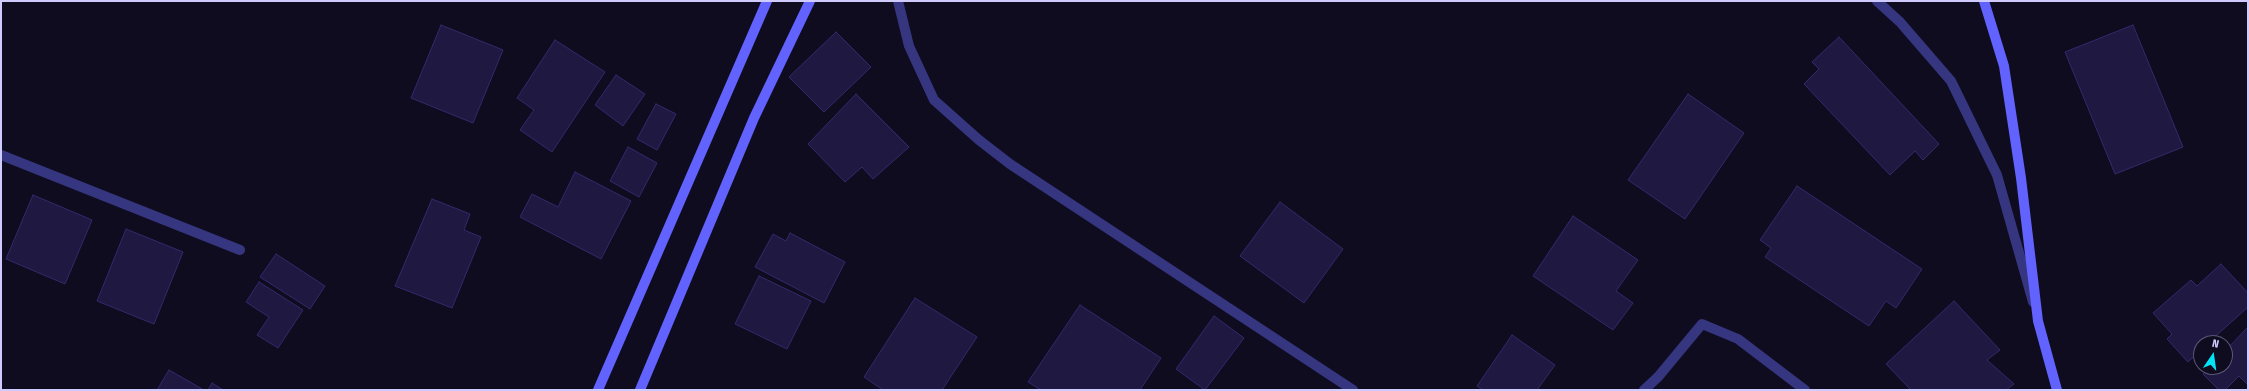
<!DOCTYPE html>
<html>
<head>
<meta charset="utf-8">
<style>
	body { margin:0 }
	#map { position:relative; width:2249px; height:391px; overflow:hidden; background:#0f0c20; font-family:"Fira Sans Condensed",sans-serif }
	canvas { display:block }
	.frame { position:absolute; inset:0; border:2px solid #cfcbff; pointer-events:none }
	.north { position:absolute; left:2193px; top:335px; width:40px; height:40px; box-sizing:border-box; background:#0f0c20; border:1px solid #5c5879; border-radius:50%; rotate:13deg; font-size:11px; font-weight:700; line-height:16px; text-align:center; color:#cfcbff }
	.north::after { content:''; display:block; margin:auto; width:14px; height:18px; background:#00e4f6; clip-path:polygon(50% 0,100% 100%,50% 72%,0 100%) }
</style>
</head>
<body>
<div id="map">
<canvas width="2249" height="391"></canvas>
<div class="frame"></div>
<div class="north">N</div>
</div>
<script>
const ctx = document.querySelector('canvas').getContext('2d');
ctx.lineJoin = 'round';
function fillPath(path, color) {
  ctx.fillStyle = color;
  ctx.fill(path, 'evenodd');
}
function toPath(rows) {
  const path = new Path2D();
  for (const r of rows) {
    path.moveTo(r[0], r[1]);
    for (let i = 2; i < r.length; i += 2) path.lineTo(r[i], r[i + 1]);
  }
  return path;
}
function strokePath(path, color, width, dash) {
  ctx.strokeStyle = color;
  ctx.lineWidth = width;
  ctx.lineCap = dash ? 'butt' : 'round';
  ctx.setLineDash(dash || []);
  ctx.stroke(path);
}
const building = toPath([
	[441,25,503,50,473,123,411,98,441,25],
	[2133,25,2183,147,2115,174,2065,52,2133,25],
	[836,32,871,67,824,112,789,77,836,32],
	[1839,37,1939,144,1923,160,1915,151,1890,175,1804,84,1819,69,1812,62,1839,37],
	[555,40,605,72,552,152,520,130,534,110,517,98,555,40],
	[616,75,645,94,623,126,595,105,616,75],
	[856,94,909,147,873,179,862,167,845,182,808,144,856,94],
	[1688,94,1744,133,1685,219,1628,180,1688,94],
	[656,104,676,114,657,150,637,139,656,104],
	[628,147,657,163,639,197,610,181,628,147],
	[575,172,631,201,601,259,520,217,532,194,558,207,575,172],
	[1797,186,1922,269,1896,308,1886,301,1869,326,1765,257,1771,248,1760,240,1797,186],
	[33,195,92,220,65,284,6,259,33,195],
	[432,199,470,214,464,230,481,237,452,308,395,286,432,199],
	[1280,202,1343,249,1304,303,1240,256,1280,202],
	[1573,216,1638,260,1616,291,1633,303,1613,330,1533,276,1573,216],
	[126,229,183,252,154,324,97,301,126,229],
	[790,233,845,262,824,303,755,267,773,234,786,241,790,233],
	[276,254,325,286,310,309,260,277,276,254],
	[2221,264,2248,293,2248,307,2208,343,2201,343,2201,350,2188,362,2167,339,2172,334,2153,313,2191,280,2197,286,2221,264],
	[759,276,811,301,787,349,735,324,759,276],
	[259,282,303,310,278,348,257,335,269,317,246,302,259,282],
	[915,298,977,337,942,390,883,390,864,377,915,298],
	[1954,301,2000,350,1987,360,2014,384,2006,390,1911,390,1886,364,1954,301],
	[1080,305,1161,358,1140,390,1041,390,1028,382,1080,305],
	[1214,316,1244,338,1205,390,1176,369,1214,316],
	[2248,327,2248,385,2239,376,2225,390,2219,390,2203,374,2210,367,2225,367,2225,351,2248,327],
	[1512,335,1555,365,1537,390,1483,390,1477,386,1512,335],
	[169,370,204,390,157,390,169,370],
	[212,383,223,390,208,390,212,383]
]);
fillPath(building, '#1f1841');
strokePath(building, '#35296d', 1);
strokePath(toPath([
	[898,1,909,46,934,100,979,140,1010,164,1353,390],
	[1877,1,1900,22,1951,81,1997,175,2033,302],
	[1,155,240,250],
	[1644,390,1658,377,1702,324,1738,339,1805,390]
]), '#363680', 10);
strokePath(toPath([
	[1984,1,2004,66,2021,178,2038,321,2057,390],
	[598,390,767,1],
	[640,390,754,118,810,1]
]), '#6262ff', 10);
</script>
</body>
</html>
